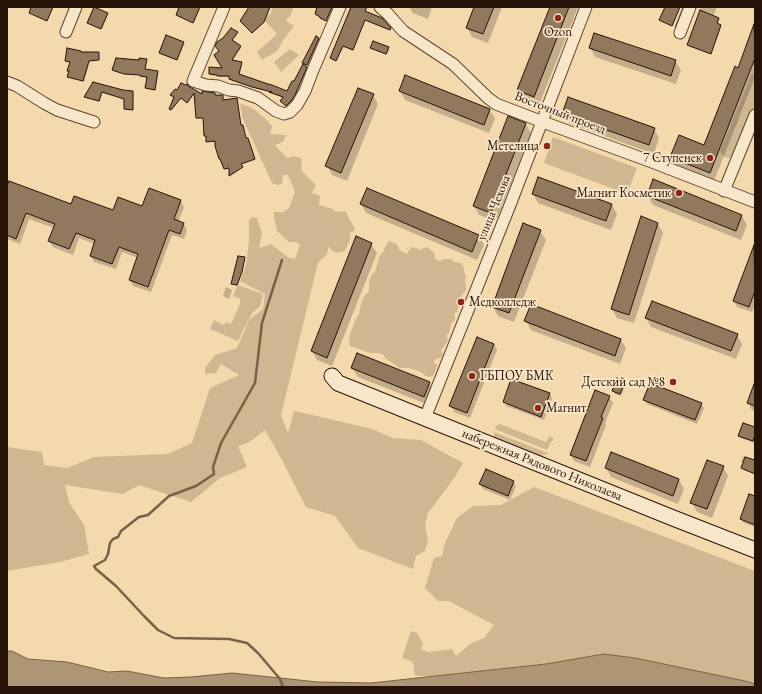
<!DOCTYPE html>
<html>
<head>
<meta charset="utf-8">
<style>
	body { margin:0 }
	#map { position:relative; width:762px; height:694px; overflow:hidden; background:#f4d9ad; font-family:"EB Garamond",serif }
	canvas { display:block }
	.frame { position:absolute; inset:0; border:8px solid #271207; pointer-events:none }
</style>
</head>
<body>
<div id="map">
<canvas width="762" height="694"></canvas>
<div class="frame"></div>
</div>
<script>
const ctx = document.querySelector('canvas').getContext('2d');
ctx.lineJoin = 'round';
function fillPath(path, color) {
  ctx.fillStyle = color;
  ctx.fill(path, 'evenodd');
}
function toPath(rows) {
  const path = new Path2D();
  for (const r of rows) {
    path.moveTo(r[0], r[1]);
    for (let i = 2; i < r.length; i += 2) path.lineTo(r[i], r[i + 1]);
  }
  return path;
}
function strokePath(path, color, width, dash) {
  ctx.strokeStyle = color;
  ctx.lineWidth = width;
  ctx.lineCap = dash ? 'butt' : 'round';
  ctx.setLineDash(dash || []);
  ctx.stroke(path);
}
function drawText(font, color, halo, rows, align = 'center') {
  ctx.font = font + ' "EB Garamond",serif';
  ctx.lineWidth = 3.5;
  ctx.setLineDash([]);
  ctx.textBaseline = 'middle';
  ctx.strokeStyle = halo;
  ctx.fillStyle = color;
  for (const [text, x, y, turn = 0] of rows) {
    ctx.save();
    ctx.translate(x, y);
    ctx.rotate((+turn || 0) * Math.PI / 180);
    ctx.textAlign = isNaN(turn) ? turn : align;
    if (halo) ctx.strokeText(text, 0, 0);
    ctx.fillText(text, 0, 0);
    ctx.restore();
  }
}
fillPath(toPath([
	[272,7,293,7,292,13,286,21,294,26,284,39,277,51,262,60,257,52,277,34,264,20,271,13],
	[290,49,299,55,281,72,274,62],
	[752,73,755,76,755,107,732,158,727,158,723,156,720,151],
	[240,104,250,107,259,113,261,116,264,117,272,126,270,134,286,135,283,142,275,145,287,158,294,156,301,158,302,171,316,185,312,193,315,194,320,196,319,205,333,209,335,212,345,211,355,229,354,231,349,233,351,237,345,251,336,253,331,250,329,246,327,254,318,263,281,415,288,433,294,411,330,419,372,429,393,438,421,440,463,463,455,477,428,513,425,525,428,540,425,551,416,556,413,569,358,548,335,516,306,507,282,460,265,430,248,443,238,446,247,467,220,478,191,502,139,485,123,494,65,485,69,502,84,525,89,554,60,562,7,571,7,447,42,452,44,465,67,468,94,457,168,454,192,443,210,388,239,375,221,364,216,373,205,374,205,368,215,355,237,348,249,320,263,309,265,294,240,281,246,265,249,240,249,220,253,217,257,218,262,233,259,248,271,244,289,258,295,259,300,245,297,242,289,242,277,231,274,217,274,212,283,212,289,208,295,192,288,175,283,175,282,184,277,185,272,183,242,117,242,113],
	[553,137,637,168,627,194,544,163],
	[390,241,398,245,399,250,407,254,410,249,412,247,417,248,419,250,424,248,427,247,433,252,435,255,435,259,440,261,444,259,451,259,454,262,461,263,464,268,464,272,466,276,465,281,466,288,465,292,461,296,460,302,457,312,455,313,454,315,455,316,455,319,451,324,449,333,446,336,448,339,447,342,441,351,443,354,442,357,434,360,434,363,437,365,435,372,433,376,429,377,424,375,421,372,410,368,400,368,385,358,384,355,379,353,370,353,356,348,350,346,349,343,350,335,355,320,359,314,361,304,364,297,369,291,369,282,372,274,375,272,377,265,380,255,383,252,387,243],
	[238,285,263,294,260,307,253,312,244,328,238,341,210,329,214,320,224,325,226,322,231,324,240,304,240,299,233,296],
	[500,424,546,442,549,437,550,436,554,440,551,442,547,450,495,429,496,426],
	[494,432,540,450,549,454,539,456,497,439,494,436],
	[534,487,755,571,755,684,745,681,635,658,604,654,546,664,437,676,418,676,415,675,414,671,414,666,411,661,402,658,411,631,417,633,423,643,421,649,428,652,452,649,456,656,470,644,484,638,494,625,449,601,438,601,425,588,434,558,442,556,445,543,457,518,473,506,501,505]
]), '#d1b791');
const water = toPath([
	[7,651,12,651,28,659,67,662,108,672,127,671,164,678,191,677,232,673,318,682,371,683,546,664,604,654,635,658,745,681,755,684,755,687,7,687,7,651]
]);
fillPath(water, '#ae9575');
strokePath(water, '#786149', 1);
fillPath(toPath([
	[180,7,200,7,194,23,178,16,177,15],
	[250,7,270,7,267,13,268,14,264,23,253,33,242,22],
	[318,7,333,7,327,21,321,19,321,17,316,15,316,14],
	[352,7,367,7,365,12,391,30,365,20,353,51,343,46,337,61,332,59],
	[409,7,432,7,428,19,413,13],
	[475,7,502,7,488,43,472,37,467,28],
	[551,7,578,7,539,105,524,99,519,90],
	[666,7,680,7,673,26,660,20],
	[702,7,717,7,713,17,718,19,719,20,717,25,721,27,711,54,689,45],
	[108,13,108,14,102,29,89,24],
	[753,32,755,33,755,77,714,181,676,165,671,157,704,147,738,69],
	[237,33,238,34,232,41,241,48,232,61,241,64,240,75,287,93,306,67,307,68,295,96,292,102,287,106,282,102,284,98,271,93,270,92,254,88,230,80,230,77,219,77,218,76,210,75,210,68,224,69,221,52],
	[318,39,319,40,308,66,303,63],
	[184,43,184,44,177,60,161,54],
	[371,48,389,48,389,49,387,55],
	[590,48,675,61,681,70,676,84,595,57],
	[81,52,92,54,84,82,69,77,70,72,68,71,70,62,66,62,66,61],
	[139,61,147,61,145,70,157,72,158,73,155,90,147,89,146,88,148,78,141,77,140,75,126,74,114,71,113,70],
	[405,77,490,110,495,119,489,133,405,100,400,91],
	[93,84,133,92,133,110,125,110,125,99,102,93,100,102,86,98,86,97],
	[181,84,202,96,214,94,215,96,223,101,237,100,241,126,246,139,248,140,255,160,240,165,242,168,230,176,230,168,225,170,222,159,220,160,220,159,216,142,208,142,207,137,205,137,205,136,204,118,198,119,197,118,195,93,188,103,181,98,172,110,170,110,175,98,172,96,178,92],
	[373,95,378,104,347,181,332,175,327,166],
	[564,114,654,129,659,138,654,154,569,123],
	[509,118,526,124,531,133,496,221,479,215,474,206],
	[539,178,612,205,617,214,611,230,538,203,533,194],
	[7,189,71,205,114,212,180,201,184,207,178,222,184,224,187,230,184,239,172,235,151,292,133,286,130,280,138,258,122,252,116,269,94,262,91,256,95,244,79,238,73,255,53,247,49,241,54,228,29,219,20,244,7,239],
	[648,196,742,216,747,225,741,240,653,205],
	[361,204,479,236,484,245,477,260,366,213],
	[658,224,663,233,634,323,617,318,612,309],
	[540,231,546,240,514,322,498,316,493,307],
	[371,244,377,253,332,366,317,360,312,351],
	[755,246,755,304,752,312,737,307,734,301],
	[245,259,238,286,233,285,232,284],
	[226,287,232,290,229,299,223,296],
	[646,318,737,335,742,344,736,359,651,327],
	[526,321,621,340,626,348,620,364,531,330],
	[494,344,497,350,470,418,454,412,451,406],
	[352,368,429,383,434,392,429,405,358,377],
	[512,380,550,394,552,399,544,420,506,406,504,402],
	[624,382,626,385,621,396,615,394,613,391],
	[755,388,755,411,752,410,748,403],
	[609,397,613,403,605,423,606,425,590,467,574,461,571,455],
	[645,400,701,404,704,408,697,424,647,404],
	[755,428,755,441,754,443,741,438,739,436],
	[743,457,755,461,755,474,743,470,742,468,744,464,741,461],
	[723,467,728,476,712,518,697,512,692,503],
	[606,468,679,480,684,489,678,504,611,477],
	[513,482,516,486,510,500,483,489,480,484],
	[755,497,755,527,744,523,741,519]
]), '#0003');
strokePath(toPath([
	[676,27,684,7],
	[282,260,262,323,255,383,221,443,213,467,214,474,196,486,169,496,148,515,139,517,121,531,118,537,113,539,110,543,108,554,105,560,94,566,96,569,116,586,144,616,158,630,174,638,229,639,247,643,258,653,280,679,283,687]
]), '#786149', 2.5);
const building = toPath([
	[31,7,53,7,47,21,29,13,31,7],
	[94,7,108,13,101,29,87,23,94,7],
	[179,7,200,7,193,23,176,15,179,7],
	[249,7,270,7,264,22,252,33,240,21,249,7],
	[317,7,332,7,326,21,320,18,320,17,315,14,317,7],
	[351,7,367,7,365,11,382,18,391,28,390,30,365,20,353,50,343,46,336,61,330,58,351,7],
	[474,7,494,7,483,34,466,28,474,7],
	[550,7,569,7,534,97,517,90,550,7],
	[665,7,680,7,672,26,659,20,665,7],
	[700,10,719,18,717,23,721,25,711,54,687,45,700,10],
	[754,24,755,58,710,173,670,157,679,135,704,145,735,66,738,68,754,24],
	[231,28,238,32,232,40,241,46,232,60,242,62,239,74,268,84,272,85,287,91,292,81,294,81,303,64,307,67,295,95,291,101,286,106,280,101,283,97,269,92,272,92,252,87,229,79,229,76,217,76,217,75,209,74,209,67,222,68,214,55,219,51,215,46,217,42,223,38,231,28],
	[594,33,676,60,671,76,589,48,594,33],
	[166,35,184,42,177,60,159,53,166,35],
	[316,36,319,38,307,65,302,63,316,36],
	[373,41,389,47,386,54,370,48,373,41],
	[67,48,81,51,81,52,99,52,99,60,89,61,83,81,67,77,69,71,67,71,70,62,65,61,67,48],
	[116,58,139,60,139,58,147,59,145,69,158,71,155,90,145,88,147,77,140,76,140,75,124,74,112,70,116,58],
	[405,75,490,109,484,125,399,91,405,75],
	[93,82,123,90,133,91,133,110,124,109,124,99,102,92,99,101,84,97,93,82],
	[181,83,186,85,187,84,188,86,202,94,202,91,215,93,215,95,223,95,223,100,237,98,241,125,243,125,246,138,248,138,255,159,241,164,243,167,229,176,229,168,224,169,220,159,219,159,215,146,215,141,206,142,206,136,204,136,203,118,196,118,194,93,187,103,181,98,171,110,169,109,174,97,170,95,175,89,177,90,181,83],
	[358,88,374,94,341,173,325,166,358,88],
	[568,97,655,128,649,145,562,114,568,97],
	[508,116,526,123,491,213,473,206,508,116],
	[538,177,612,204,606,221,532,194,538,177],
	[653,179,742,215,736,231,647,196,653,179],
	[9,181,71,204,74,196,113,210,118,197,142,206,149,188,181,200,174,219,184,223,180,234,169,230,148,287,129,280,138,254,119,247,112,264,90,256,95,240,76,233,69,249,48,241,55,224,26,213,16,239,7,235,7,186,9,181],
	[367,188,479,235,472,252,360,204,367,188],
	[641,216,658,223,629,315,611,309,641,216],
	[523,223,541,230,509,313,492,307,523,223],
	[356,236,372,243,327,358,311,351,356,236],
	[754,245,755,291,749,307,733,301,754,245],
	[238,256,245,257,242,272,237,285,231,284,238,256],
	[652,301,738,334,731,351,645,318,652,301],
	[531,304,621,339,615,356,524,321,531,304],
	[477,337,494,344,467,413,449,406,477,337],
	[357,353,430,382,424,397,351,368,357,353],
	[617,378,625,381,620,394,612,391,617,378],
	[511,379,550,393,541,417,503,402,511,379],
	[650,383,702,403,695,420,643,400,650,383],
	[754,384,755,384,755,406,747,403,754,384],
	[595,390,610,396,601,417,603,418,586,461,570,455,595,390],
	[743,423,755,427,755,435,753,441,738,436,743,423],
	[611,452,679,479,673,496,605,468,611,452],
	[745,457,755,460,755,474,741,468,745,457],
	[707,460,724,466,707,509,690,503,707,460],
	[486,469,514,481,508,496,479,484,486,469],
	[749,494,755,496,755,525,740,519,749,494]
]);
fillPath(building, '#92795d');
strokePath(building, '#271207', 1);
const street = toPath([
	[224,7,193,81,206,85,218,86,229,90,238,91,258,98,276,111,284,114,290,112,297,105,305,91,313,70,340,7],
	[380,7,388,14,403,31,453,64,488,98,496,104,543,122,652,162,755,202],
	[66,32,76,7],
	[680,33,690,7],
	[7,82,17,86,44,103,57,110,94,122],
	[724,191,755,115],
	[425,418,510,205,586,7]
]);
const secondary = toPath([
	[332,376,338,383,673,518,755,550]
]);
strokePath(street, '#5a4430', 13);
strokePath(secondary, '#271207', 17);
strokePath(street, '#f8e6ca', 11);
strokePath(secondary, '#f8e6ca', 15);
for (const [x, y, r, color] of [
	[558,18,4,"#8f2418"],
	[547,146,4,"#8f2418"],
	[710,158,4,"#8f2418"],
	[679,193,4,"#8f2418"],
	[461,302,4,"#8f2418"],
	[472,376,4,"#8f2418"],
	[673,382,4,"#8f2418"],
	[538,408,4,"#8f2418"]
]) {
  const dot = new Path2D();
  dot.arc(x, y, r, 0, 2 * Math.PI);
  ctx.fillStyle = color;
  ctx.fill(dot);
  strokePath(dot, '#f8e6ca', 1.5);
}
drawText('13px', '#271207', '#f8e6ca', [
	["Ozon",558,32,"center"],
	["Метелица",539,146],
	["7 Ступенек",702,158],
	["Магнит Косметик",671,193],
	["Медколледж",469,302,"left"],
	["ГБПОУ БМК",480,376,"left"],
	["Детский сад №8",665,382],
	["Магнит",546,408,"left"]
], 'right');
drawText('13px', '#271207', '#f8e6ca', [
	["Восточный проезд",560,113,21],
	["улица Чехова",494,208,-68],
	["набережная Рядового Николаева",542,465,22]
]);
</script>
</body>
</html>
